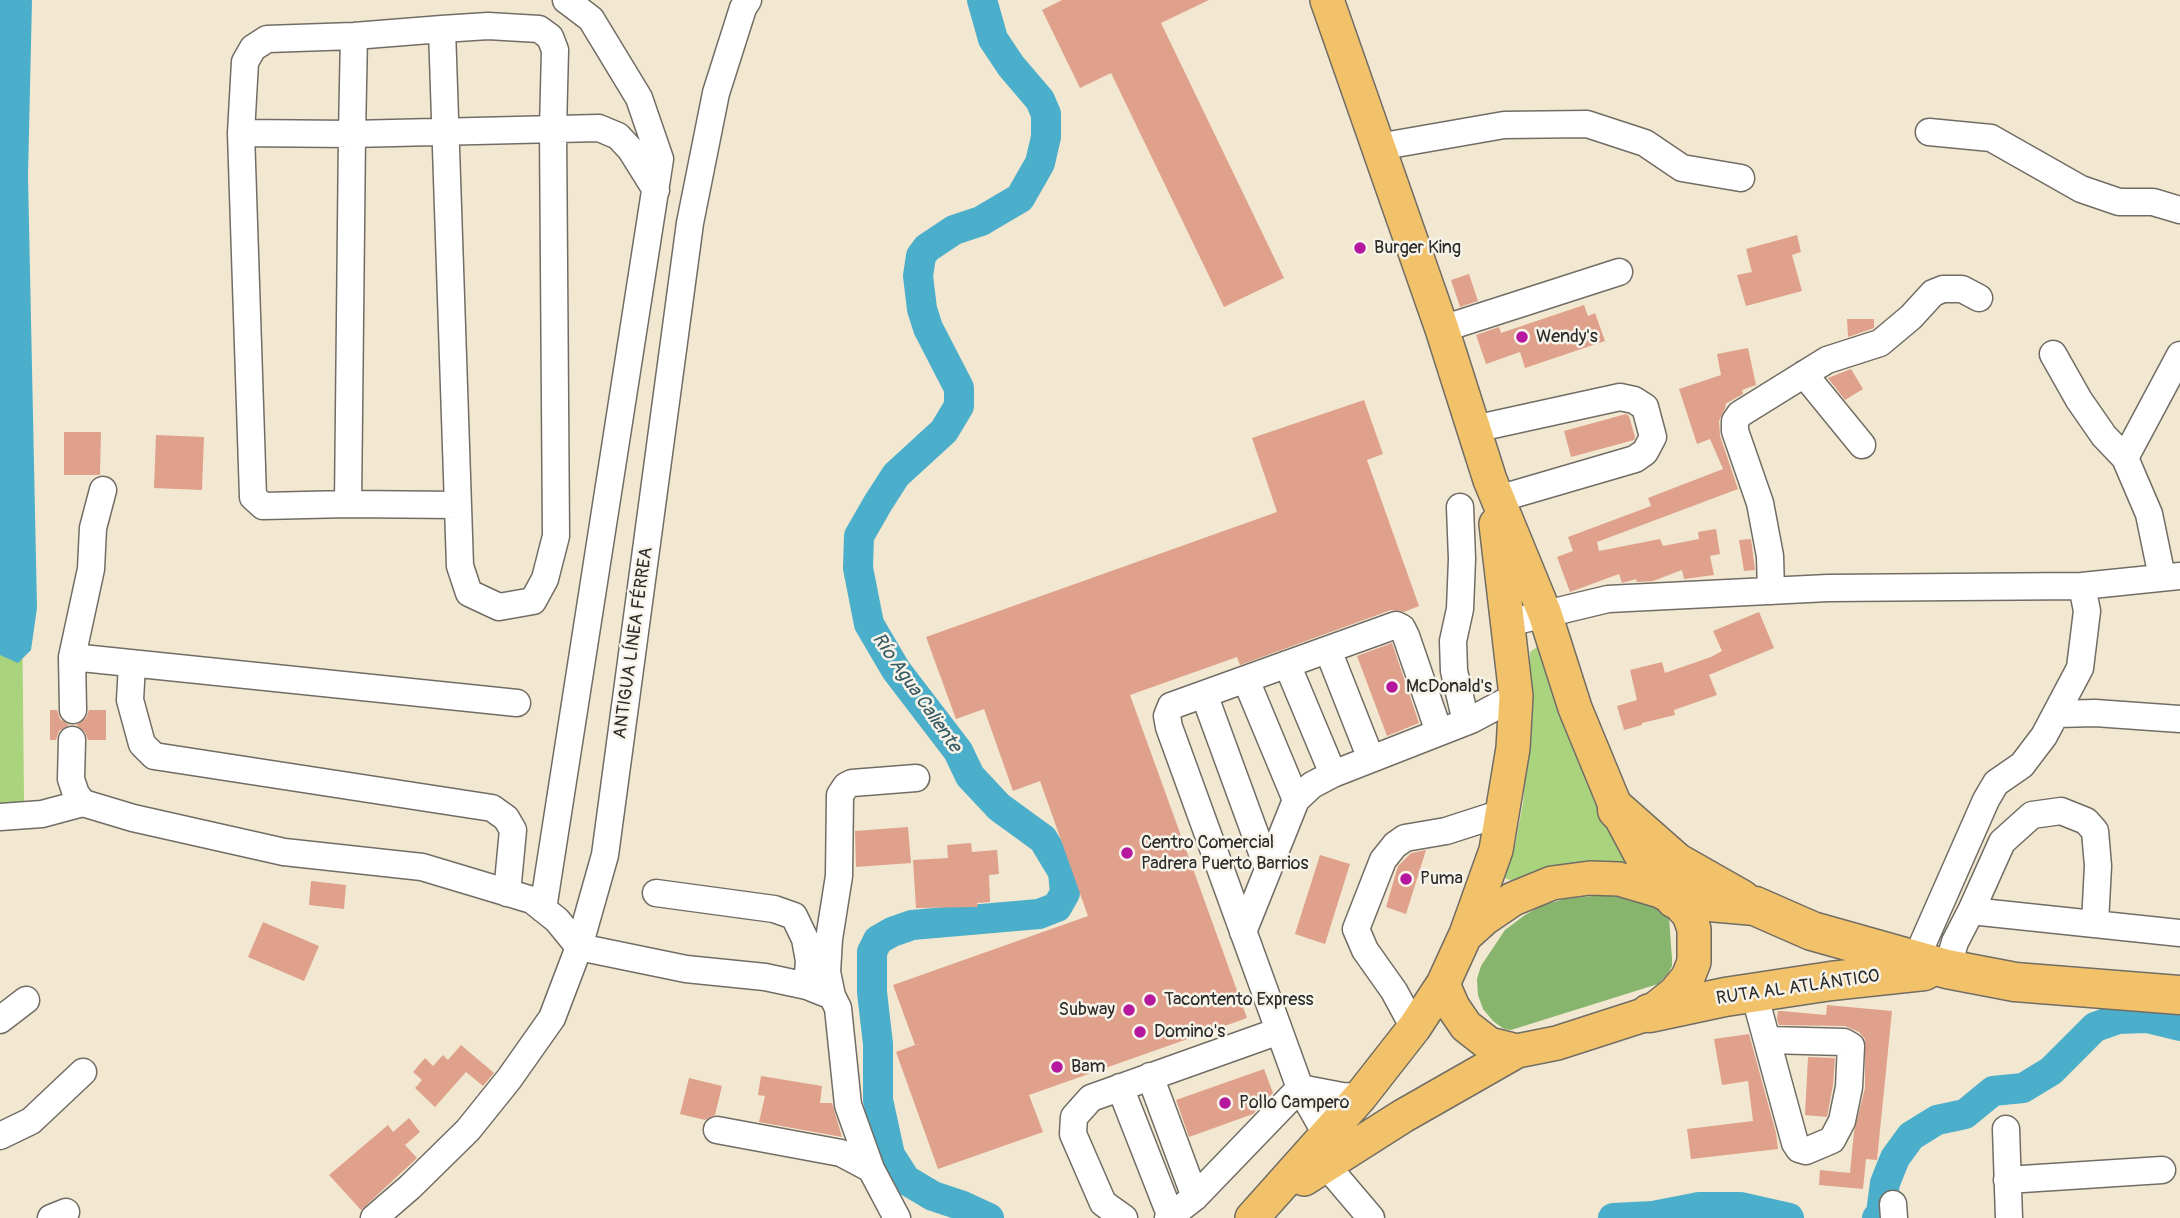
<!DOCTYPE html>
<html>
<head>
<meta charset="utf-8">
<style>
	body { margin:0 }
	canvas { display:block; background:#f2e7d0 }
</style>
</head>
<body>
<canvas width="2180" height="1218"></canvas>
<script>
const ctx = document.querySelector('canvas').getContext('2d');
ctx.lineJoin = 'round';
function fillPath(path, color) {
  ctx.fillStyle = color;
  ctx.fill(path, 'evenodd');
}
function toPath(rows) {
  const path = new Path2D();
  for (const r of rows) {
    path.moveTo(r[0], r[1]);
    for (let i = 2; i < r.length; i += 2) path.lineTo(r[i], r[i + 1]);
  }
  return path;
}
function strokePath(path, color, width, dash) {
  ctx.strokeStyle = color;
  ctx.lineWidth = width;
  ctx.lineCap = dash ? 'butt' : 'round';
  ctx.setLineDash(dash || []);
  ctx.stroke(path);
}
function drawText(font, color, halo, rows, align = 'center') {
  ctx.font = font + ' Pangolin,sans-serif';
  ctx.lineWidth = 5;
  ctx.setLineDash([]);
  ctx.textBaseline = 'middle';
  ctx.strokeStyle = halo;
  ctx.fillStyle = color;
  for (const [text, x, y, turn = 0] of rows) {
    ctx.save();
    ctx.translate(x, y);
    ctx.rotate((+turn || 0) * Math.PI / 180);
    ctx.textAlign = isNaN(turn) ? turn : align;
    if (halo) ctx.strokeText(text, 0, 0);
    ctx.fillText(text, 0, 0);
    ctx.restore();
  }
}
fillPath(toPath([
	[0,0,16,0,24,801,0,830],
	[1537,647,1540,648,1554,699,1569,738,1649,865,1513,880,1506,879,1502,872,1515,846,1523,803,1531,707,1530,652]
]), '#aad37e');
fillPath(toPath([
	[1603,895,1633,898,1667,913,1669,917,1672,959,1672,966,1667,975,1658,984,1511,1030,1504,1029,1493,1021,1483,1009,1478,995,1477,979,1481,966,1505,930,1525,915,1541,906,1564,899]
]), '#87b56d');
fillPath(toPath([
	[0,0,32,0,28,176,37,608,31,650,18,663,0,655]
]), '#4baeca');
strokePath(toPath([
	[982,0,993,39,1011,66,1040,100,1046,114,1046,137,1040,163,1020,198,981,221,954,230,927,248,921,256,918,276,922,309,928,328,959,388,959,406,944,431,896,475,878,503,859,536,858,568,869,624,896,670,958,751,970,776,999,807,1043,839,1063,872,1065,893,1057,907,1039,914,912,925,892,932,878,940,872,952,872,992,878,1044,878,1100,890,1155,906,1180,933,1196,963,1206,989,1218],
	[1613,1218,1653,1216,1699,1207,1740,1207,1789,1218],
	[1877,1218,1881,1213,1885,1183,1895,1158,1911,1136,1937,1120,1965,1114,1993,1091,2023,1088,2051,1071,2095,1027,2118,1019,2147,1018,2180,1026]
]), '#4baeca', 30);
fillPath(toPath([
	[1062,0,1209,0,1161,23,1284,278,1224,307,1111,73,1080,88,1042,10],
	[1797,235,1801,252,1792,255,1802,291,1746,306,1737,275,1752,272,1746,249],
	[1469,274,1478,301,1460,307,1451,280],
	[1584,305,1588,316,1595,313,1605,341,1525,368,1520,352,1486,364,1476,335,1499,327,1501,333],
	[1847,319,1874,319,1874,328,1848,337],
	[1748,348,1756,385,1742,390,1743,394,1725,404,1726,406,1719,421,1720,436,1738,489,1597,542,1599,551,1660,539,1663,546,1699,539,1698,532,1716,529,1720,554,1710,556,1714,575,1684,579,1682,570,1653,581,1637,582,1636,579,1622,583,1619,574,1570,592,1557,557,1573,551,1568,537,1651,506,1648,498,1723,469,1710,439,1697,444,1679,389,1721,375,1717,354],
	[1851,369,1863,389,1845,400,1828,378],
	[1364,400,1383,454,1367,460,1419,606,1404,612,1391,610,1240,665,1237,657,1130,695,1247,1018,1029,1095,1043,1132,938,1169,896,1052,915,1045,893,985,1088,916,1040,781,1013,791,984,709,956,719,926,637,1277,512,1252,438],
	[1626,414,1629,416,1635,437,1634,440,1571,457,1564,431],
	[64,432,101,432,100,475,64,475],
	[156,435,204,437,202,490,154,488],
	[1751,539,1755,570,1744,571,1739,540],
	[1759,612,1774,648,1709,675,1717,695,1674,710,1675,715,1642,723,1642,725,1624,730,1617,706,1637,700,1630,670,1662,662,1665,673,1711,657,1722,651,1713,631],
	[1392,643,1419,723,1387,736,1357,656],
	[50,710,57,710,60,719,69,725,59,731,56,740,50,740],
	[89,710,106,710,106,740,88,740,85,732,76,725,86,718],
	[908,827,911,863,856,867,855,831],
	[971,843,972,852,997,850,999,874,989,875,990,902,977,903,978,907,916,908,913,860,948,858,947,845],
	[1426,850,1406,914,1386,907,1398,866,1411,853],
	[1320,855,1350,864,1325,944,1295,934],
	[311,881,346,885,344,909,309,905],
	[263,922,319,946,304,981,248,957],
	[1827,1005,1892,1011,1877,1160,1866,1159,1863,1189,1819,1185,1820,1170,1850,1173,1854,1132,1865,1088,1865,1039,1859,1032,1845,1026,1779,1025,1777,1019,1778,1011,1782,1011,1826,1015],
	[1749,1034,1776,1133,1778,1149,1691,1159,1687,1129,1753,1121,1748,1081,1722,1085,1714,1039],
	[461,1045,494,1073,483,1086,466,1072,435,1107,415,1088,422,1080,413,1072,425,1058,433,1066,443,1055,448,1060],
	[1808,1057,1835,1058,1833,1085,1827,1117,1805,1115],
	[1264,1069,1273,1093,1253,1114,1189,1137,1176,1100],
	[761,1076,822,1086,820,1103,832,1103,842,1137,759,1122,765,1096,758,1095],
	[689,1078,722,1086,715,1115,705,1120,680,1114],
	[409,1118,420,1132,405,1145,417,1158,361,1210,329,1175,388,1125,393,1132]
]), '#dfa18b');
const minor = toPath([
	[354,36,352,134,599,128,618,136,631,150,656,190],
	[1929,132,1991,138,2081,189,2119,202,2153,202,2180,210],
	[241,133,245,62,253,48,267,39,354,36,442,29,488,26,539,29,550,37,555,50,553,129,556,536,545,579,533,601,499,607,469,593,460,566,442,29],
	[241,133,352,134,348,504,263,506,253,497,241,133],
	[1378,147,1504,125,1587,124,1645,143,1682,168,1741,178],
	[1442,329,1619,272],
	[2053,354,2079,400,2104,436,2125,458,2149,514,2162,577],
	[1804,374,1862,445],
	[1474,429,1620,397,1634,400,1645,407,1653,437,1645,452,1635,459,1498,499],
	[2125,458,2180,355],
	[348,504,457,505],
	[1460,507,1462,559,1460,609,1453,641,1454,671,1466,722],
	[1771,591,1770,556,1760,503,1735,431,1735,421,1740,414,1827,360,1880,343,1911,317,1933,293,1943,289,1962,289,1979,298],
	[1508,623,1608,599,1828,588,2082,586,2180,576],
	[1328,650,1371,759],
	[72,657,517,703],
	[1287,664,1333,774],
	[132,665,130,700,142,744,154,756,492,808,506,818,513,830,507,893],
	[1246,680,1296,800],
	[1204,694,1268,869],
	[73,710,72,657,91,569,93,528,103,490],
	[2057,714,2095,713,2180,719],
	[72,740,71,779,76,794,83,803],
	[0,817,42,814,83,803,133,818,284,852,422,867,532,900,557,920,579,947,686,969,765,977,807,986,832,996,838,1008,848,1105,871,1169,897,1218],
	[656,893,774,909,794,916,805,939,809,961,807,986],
	[543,909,660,159,639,98,591,19,566,0],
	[1971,911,2002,842,2032,815,2061,811,2086,821,2095,831,2098,866,2095,923],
	[1243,932,1296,800,1312,785,1333,774,1471,720,1516,696],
	[1915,961,1986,800,1996,783,2022,765,2044,736,2080,668,2087,611,2082,586],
	[1947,969,1955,942,1971,911,2180,933],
	[1754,993,1795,1143,1799,1149,1806,1151,1832,1140,1842,1121,1849,1087,1851,1046,1844,1042,1768,1040],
	[832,996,827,972,829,939,839,876,840,795,846,786,852,783,916,778],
	[0,1020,26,1000],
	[1414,1028,1394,991,1365,950,1356,929,1383,860,1395,845,1405,838,1446,831,1502,813],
	[1150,1076,1195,1197],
	[1120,1087,1171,1217],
	[1300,1088,1342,1096,1360,1097],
	[2006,1129,2009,1218],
	[717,1130,841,1153,871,1169],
	[0,1136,31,1121,83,1072],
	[1327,1136,1300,1088,1169,727,1167,716,1171,706,1396,625,1402,628,1406,636,1439,732],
	[1326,1165,1371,1218],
	[2007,1180,2162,1170],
	[1893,1204,1894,1218],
	[51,1218,66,1212],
	[374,1218,410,1187,468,1130,509,1079,552,1018,579,947,605,855,690,223,716,93,743,8,748,0],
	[1124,1218,1103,1203,1073,1134,1074,1117,1091,1098,1279,1031],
	[1168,1218,1195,1197,1300,1088]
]);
const major = toPath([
	[1327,0,1442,329,1490,480,1545,614,1575,708,1617,810,1660,891],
	[1590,878,1619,879,1660,891,1675,899,1689,915,1694,929,1694,962,1688,977,1675,993,1650,1013,1557,1043,1517,1051,1489,1044,1466,1026,1453,1007,1443,984,1465,936,1485,918,1513,899,1552,883,1590,878],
	[1466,934,1496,850,1513,748,1516,696,1496,524],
	[1304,1179,1403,1116,1517,1051],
	[1252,1218,1360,1097,1414,1028,1443,984]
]);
const highway = toPath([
	[1617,810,1676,862,1741,899],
	[1675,899,1755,906,1812,931,1947,969,2015,982,2180,995],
	[1650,1013,1725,997,1831,981,1924,971]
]);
strokePath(minor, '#716d65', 29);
strokePath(major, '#716d65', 36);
strokePath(highway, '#716d65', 41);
strokePath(minor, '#fff', 26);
strokePath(major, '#f2c26a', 33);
strokePath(highway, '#f2c26a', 38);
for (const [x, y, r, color] of [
	[1360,248,7,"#b5179e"],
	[1522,337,7,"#b5179e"],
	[1392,687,7,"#b5179e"],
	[1127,853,7,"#b5179e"],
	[1406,879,7,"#b5179e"],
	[1150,1000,7,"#b5179e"],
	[1129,1010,7,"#b5179e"],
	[1140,1032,7,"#b5179e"],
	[1057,1067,7,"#b5179e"],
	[1225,1103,7,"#b5179e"]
]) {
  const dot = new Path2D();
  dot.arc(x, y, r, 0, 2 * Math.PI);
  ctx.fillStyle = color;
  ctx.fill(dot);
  strokePath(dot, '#f7f3e8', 2.5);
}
drawText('18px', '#2b2b2b', '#f7f3e8', [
	["Burger King",1374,248],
	["Wendy's",1536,337],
	["McDonald's",1406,687],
	["Centro Comercial",1141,843],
	["Padrera Puerto Barrios",1141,864],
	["Puma",1420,879],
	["Tacontento Express",1164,1000],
	["Subway",1115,1010,"right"],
	["Domino's",1154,1032],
	["Bam",1071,1067],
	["Pollo Campero",1239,1103]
], 'left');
drawText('18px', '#2b2b2b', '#f7f3e8', [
	["ANTIGUA LÍNEA FÉRREA",634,643,-82],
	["RUTA AL ATLÁNTICO",1798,988,-8]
]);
drawText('italic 19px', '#365963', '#f7f3e8', [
	["Río Agua Caliente",916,693,55]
]);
</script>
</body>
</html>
